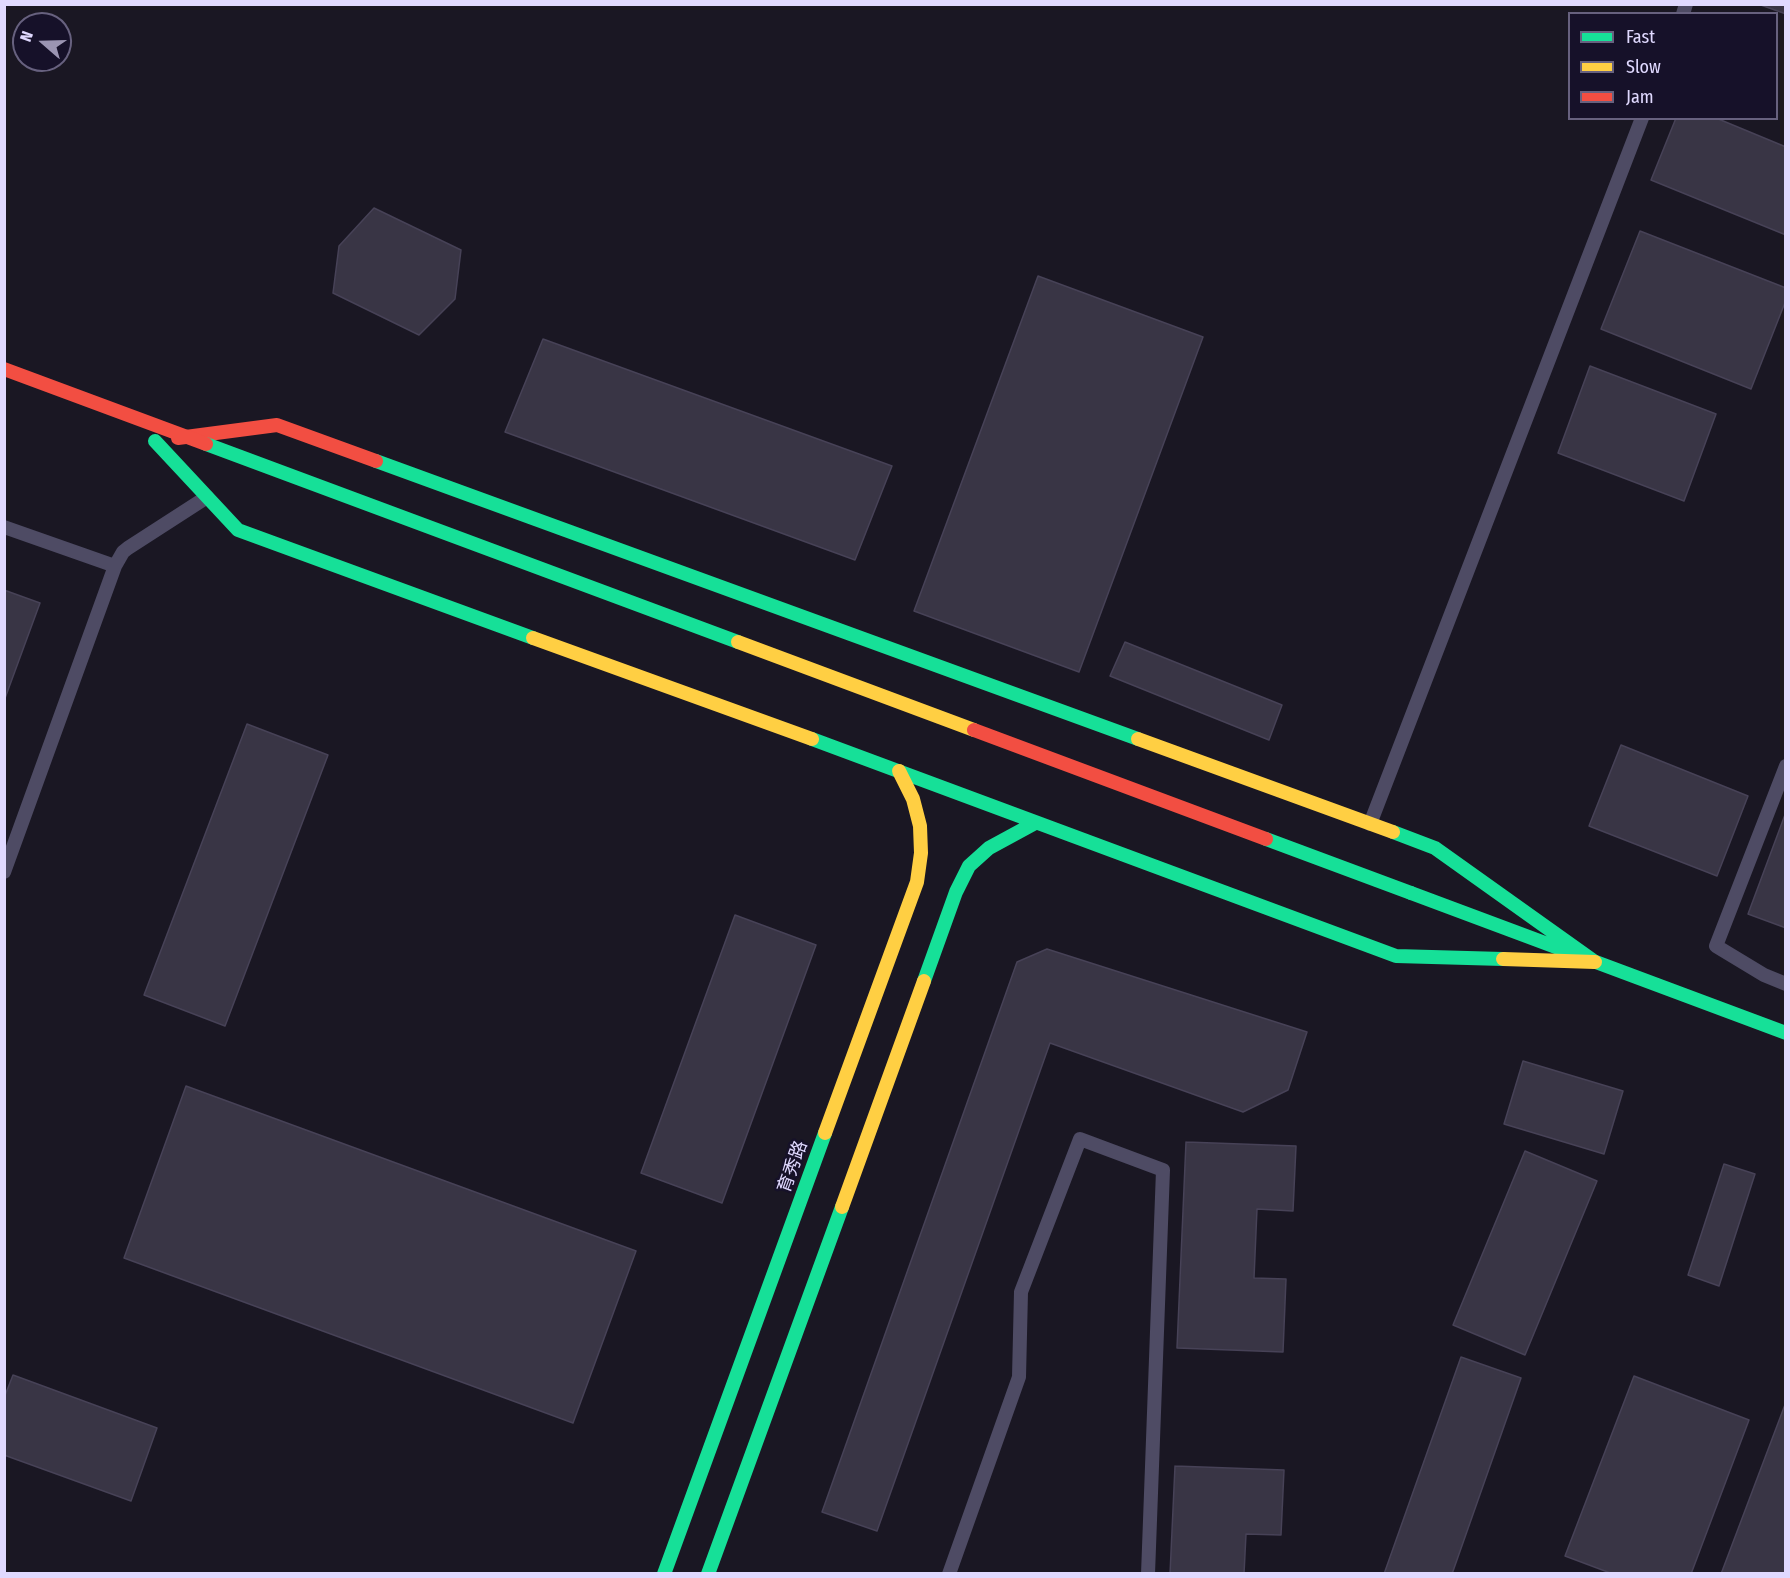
<!DOCTYPE html>
<html>
<head>
<meta charset="utf-8">
<style>
	body { margin:0 }
	#map { position:relative; width:1790px; height:1578px; overflow:hidden; background:#1a1723; font-family:"Fira Sans Condensed",sans-serif }
	canvas { display:block }
	.frame { position:absolute; inset:0; border:6px solid #e0d9ff; pointer-events:none }
	.legend { position:absolute; left:1568px; top:12px; width:210px; height:108px; box-sizing:border-box; background:#161129; border:2px solid #67617f; margin:0; padding:8px 10px; list-style:none; font-size:18px; color:#e0d9ff }
	.legend li { display:flex; align-items:center; gap:12px; height:30px }
	.legend b { width:30px; border:2px solid #67617f }
	.north { position:absolute; left:12px; top:12px; width:60px; height:60px; box-sizing:border-box; background:#161129; border:2px solid #67617f; border-radius:50%; rotate:290deg; font-size:16px; font-weight:700; line-height:24px; text-align:center; color:#e0d9ff }
	.north::after { content:''; display:block; margin:auto; width:21px; height:27px; background:#9b95b2; clip-path:polygon(50% 0,100% 100%,50% 72%,0 100%) }
</style>
</head>
<body>
<div id="map">
<canvas width="1790" height="1578"></canvas>
<div class="frame"></div>
<ul class="legend">
<li><b style="height:8px;background:#16e098"></b>Fast</li>
<li><b style="height:8px;background:#ffcf43"></b>Slow</li>
<li><b style="height:8px;background:#f24e42"></b>Jam</li>
</ul>
<div class="north">N</div>
</div>
<script>
const ctx = document.querySelector('canvas').getContext('2d');
ctx.lineJoin = 'round';
function fillPath(path, color) {
  ctx.fillStyle = color;
  ctx.fill(path, 'evenodd');
}
function toPath(rows) {
  const path = new Path2D();
  for (const r of rows) {
    path.moveTo(r[0], r[1]);
    for (let i = 2; i < r.length; i += 2) path.lineTo(r[i], r[i + 1]);
  }
  return path;
}
function strokePath(path, color, width, dash) {
  ctx.strokeStyle = color;
  ctx.lineWidth = width;
  ctx.lineCap = dash ? 'butt' : 'round';
  ctx.setLineDash(dash || []);
  ctx.stroke(path);
}
function drawText(font, color, halo, rows, align = 'center') {
  ctx.font = font + ' "Fira Sans Condensed","Noto Sans SC",sans-serif';
  ctx.lineWidth = 5;
  ctx.setLineDash([]);
  ctx.textBaseline = 'middle';
  ctx.strokeStyle = halo;
  ctx.fillStyle = color;
  for (const [text, x, y, turn = 0] of rows) {
    ctx.save();
    ctx.translate(x, y);
    ctx.rotate((+turn || 0) * Math.PI / 180);
    ctx.textAlign = isNaN(turn) ? turn : align;
    if (halo) ctx.strokeText(text, 0, 0);
    ctx.fillText(text, 0, 0);
    ctx.restore();
  }
}
const building = toPath([
	[1758,4,1786,4,1786,14,1758,4],
	[1676,118,1716,118,1786,147,1786,235,1651,180,1676,118],
	[374,208,461,250,455,299,419,335,333,293,339,246,374,208],
	[1640,231,1786,288,1786,300,1751,389,1601,329,1640,231],
	[1038,276,1203,337,1079,672,914,611,1038,276],
	[543,339,892,466,855,560,505,432,543,339],
	[1590,366,1716,414,1684,501,1558,453,1590,366],
	[4,590,40,603,4,701,4,590],
	[1125,642,1282,705,1269,740,1110,676,1125,642],
	[247,724,328,755,225,1026,144,995,247,724],
	[1621,745,1748,796,1717,876,1589,826,1621,745],
	[1786,812,1786,928,1748,914,1786,812],
	[735,915,816,945,722,1203,641,1173,735,915],
	[1047,949,1307,1032,1288,1090,1243,1112,1050,1043,877,1531,822,1512,1017,962,1047,949],
	[1523,1061,1623,1091,1604,1154,1504,1124,1523,1061],
	[186,1086,636,1251,573,1423,124,1258,186,1086],
	[1186,1142,1296,1146,1293,1211,1257,1209,1254,1278,1286,1279,1283,1352,1177,1348,1186,1142],
	[1525,1151,1597,1181,1525,1355,1453,1325,1525,1151],
	[1724,1164,1755,1174,1719,1286,1688,1275,1724,1164],
	[1461,1357,1521,1378,1452,1574,1384,1574,1461,1357],
	[13,1375,157,1428,131,1501,4,1455,4,1398,13,1375],
	[1634,1376,1749,1420,1691,1574,1613,1574,1565,1556,1634,1376],
	[1786,1402,1786,1574,1721,1574,1786,1402],
	[1175,1466,1284,1470,1281,1535,1246,1534,1244,1574,1170,1574,1175,1466]
]);
fillPath(building, '#393545');
strokePath(building, '#474257', 1.5);
strokePath(toPath([
	[1683,14,1686,4],
	[4,527,115,566],
	[1786,766,1716,946,1764,975,1786,984],
	[1370,824,1642,118],
	[4,872,115,566,123,552,128,548,207,497],
	[949,1574,1019,1377,1021,1292,1080,1139,1163,1170,1148,1574]
]), '#4e4b64', 14);
strokePath(toPath([
	[155,441,238,530,533,638],
	[376,461,1138,739],
	[812,739,1396,956,1503,959],
	[1393,832,1435,848,1595,962],
	[1411,893,1786,1033],
	[924,981,956,892,969,866,989,848,1035,823],
	[664,1574,825,1133],
	[708,1574,842,1207]
]), '#16e098', 14);
strokePath(toPath([
	[533,638,812,739],
	[1138,739,1393,832],
	[1503,959,1595,962],
	[825,1133,917,882,921,853,920,826,913,799,899,771],
	[842,1207,924,981]
]), '#ffcf43', 14);
strokePath(toPath([
	[178,438,277,425,376,461]
]), '#f24e42', 14);
strokePath(toPath([
	[206,444,738,642],
	[1266,839,1411,893]
]), '#16e098', 14);
strokePath(toPath([
	[738,642,974,730]
]), '#ffcf43', 14);
strokePath(toPath([
	[4,369,206,444],
	[974,730,1266,839]
]), '#f24e42', 14);
drawText('18px', '#e0d9ff', '#161129', [
	["育秀路",793,1167,-70]
]);
</script>
</body>
</html>
